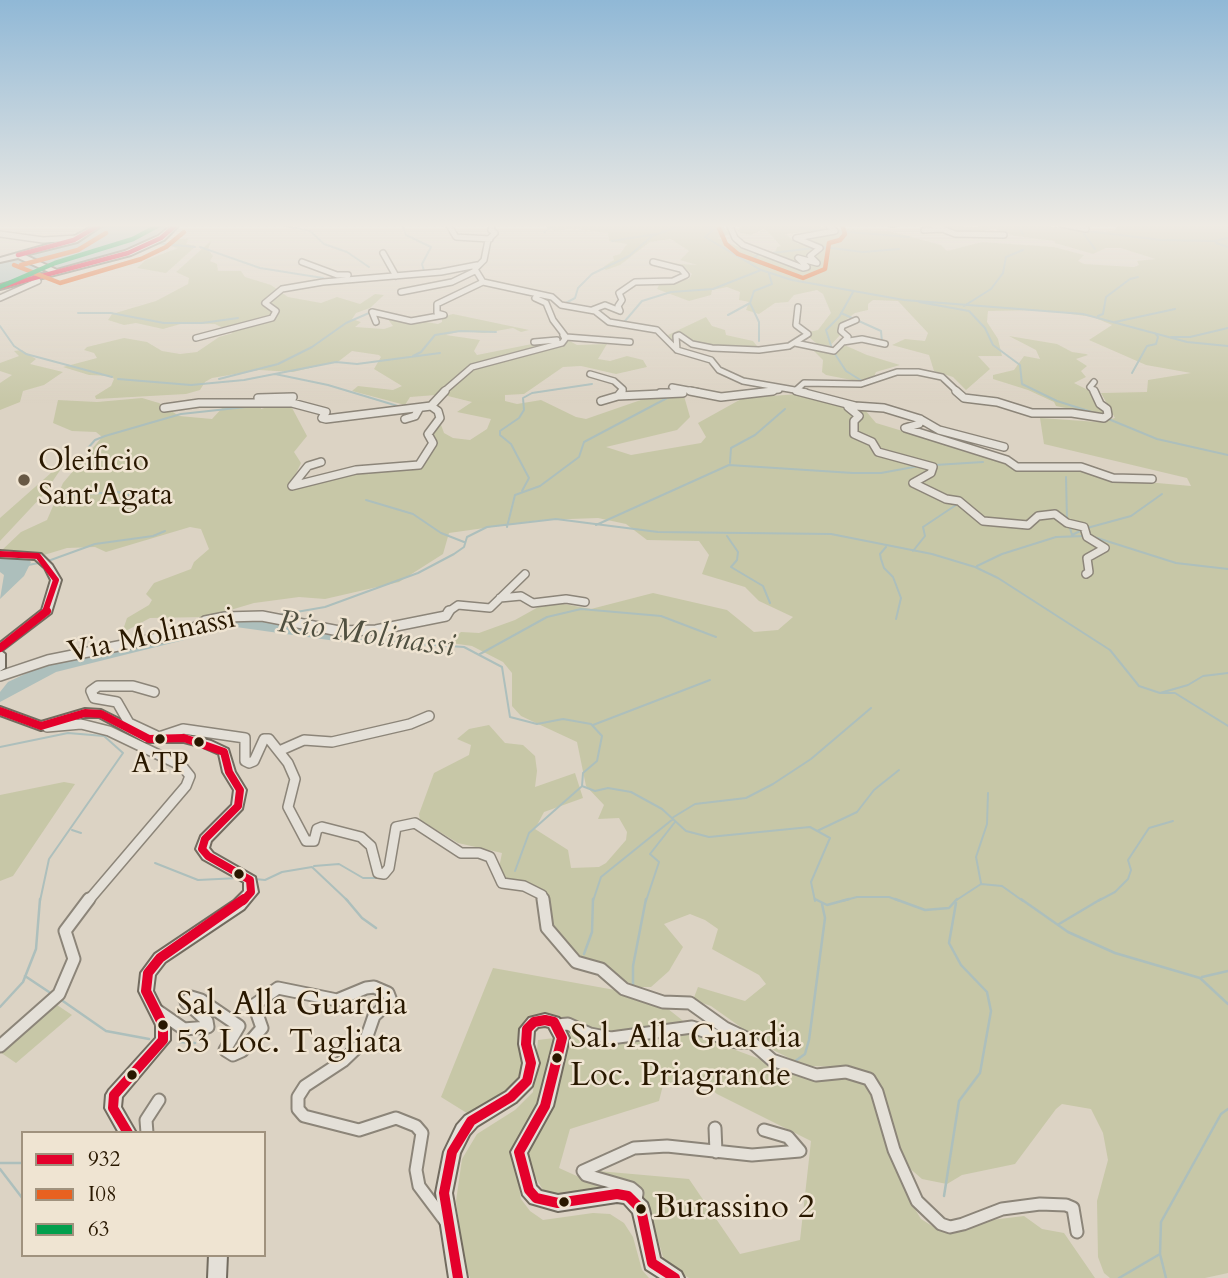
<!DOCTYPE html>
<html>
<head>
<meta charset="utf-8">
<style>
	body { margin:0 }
	#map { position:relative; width:1228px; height:1278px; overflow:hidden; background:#dcd3c4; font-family:Cardo,serif }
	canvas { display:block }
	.legend { position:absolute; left:21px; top:1131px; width:245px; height:126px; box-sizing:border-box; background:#efe4d2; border:2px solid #a0927e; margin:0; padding:9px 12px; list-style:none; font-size:21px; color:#291800 }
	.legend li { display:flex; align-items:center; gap:14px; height:35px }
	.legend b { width:35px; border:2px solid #a0927e }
</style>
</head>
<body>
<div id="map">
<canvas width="1228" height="1278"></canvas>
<ul class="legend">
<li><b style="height:9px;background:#e4002b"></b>932</li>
<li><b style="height:9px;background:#e86120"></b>I08</li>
<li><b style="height:9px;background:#029f4d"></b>63</li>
</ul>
</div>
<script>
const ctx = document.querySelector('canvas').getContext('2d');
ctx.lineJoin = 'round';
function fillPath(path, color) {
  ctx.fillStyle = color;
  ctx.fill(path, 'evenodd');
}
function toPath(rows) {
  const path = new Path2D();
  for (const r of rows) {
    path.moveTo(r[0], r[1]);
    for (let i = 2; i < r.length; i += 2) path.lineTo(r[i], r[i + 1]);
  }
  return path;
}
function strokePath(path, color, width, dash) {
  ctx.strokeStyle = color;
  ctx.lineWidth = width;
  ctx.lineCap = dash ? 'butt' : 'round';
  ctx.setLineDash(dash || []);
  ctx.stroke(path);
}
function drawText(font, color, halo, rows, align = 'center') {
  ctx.font = font + ' Cardo,serif';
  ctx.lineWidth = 5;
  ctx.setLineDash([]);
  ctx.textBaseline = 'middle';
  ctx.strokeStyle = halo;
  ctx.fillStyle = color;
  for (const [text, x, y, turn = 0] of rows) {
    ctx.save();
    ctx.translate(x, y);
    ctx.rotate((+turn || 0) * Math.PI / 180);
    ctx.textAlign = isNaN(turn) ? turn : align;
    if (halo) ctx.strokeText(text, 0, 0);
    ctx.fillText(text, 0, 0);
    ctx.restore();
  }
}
fillPath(toPath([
	[541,224,720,224,730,234,718,238,761,257,773,258,777,247,781,246,768,232,764,229,751,235,737,232,741,226,737,224,815,224,830,230,785,234,798,244,843,229,889,231,941,245,947,251,982,242,1054,247,1084,255,1078,261,1084,264,1134,267,1139,265,1137,261,1155,259,1121,248,1106,248,1093,254,1055,243,1054,241,1015,236,994,229,966,234,943,231,931,224,960,224,965,227,1034,224,1098,233,1114,230,1120,225,1118,224,1228,224,1228,1273,1205,1278,1110,1278,1104,1273,1098,1257,1097,1201,1108,1160,1103,1133,1091,1109,1062,1104,1056,1109,1015,1164,962,1175,947,1184,922,1179,907,1166,870,1078,851,1067,805,1066,773,1050,711,1006,693,1000,698,987,745,1001,766,984,759,975,712,949,718,929,705,920,690,914,664,924,683,947,669,971,651,987,636,987,579,956,551,924,549,905,531,886,506,878,499,868,502,853,458,843,420,820,419,814,434,773,469,755,471,745,457,739,469,729,489,725,505,743,523,745,535,756,537,771,535,787,575,773,583,798,544,812,535,829,568,850,571,868,599,867,606,863,626,840,627,832,619,818,598,819,604,805,586,786,577,742,521,716,512,706,512,673,503,662,472,646,451,643,452,640,461,632,479,633,515,620,542,605,553,602,591,609,653,593,727,610,754,632,778,630,793,617,759,601,745,587,702,574,709,555,699,541,647,540,626,524,598,518,541,520,449,533,443,554,399,582,325,599,299,597,254,603,207,617,150,618,122,633,127,618,149,605,152,600,146,594,154,583,191,569,194,562,209,549,201,529,190,527,106,552,95,547,67,548,44,555,1,551,21,532,47,520,63,483,102,437,96,432,72,431,53,423,58,400,97,402,142,398,159,403,179,416,212,419,224,406,261,404,261,409,274,405,291,406,307,436,294,452,301,463,290,486,298,488,363,470,419,467,424,464,435,443,432,431,441,425,444,433,453,438,470,440,487,429,491,419,457,412,472,402,444,395,446,392,471,370,536,353,568,340,577,345,607,344,598,359,610,361,627,356,643,360,647,367,616,374,581,366,563,367,524,394,505,395,505,401,517,404,541,400,576,417,586,419,661,393,684,396,690,417,677,430,606,447,631,455,701,443,706,437,698,423,743,398,799,394,865,410,876,423,949,445,965,452,1006,461,1010,466,1088,469,1112,479,1191,486,1187,478,1044,444,1040,418,1098,422,1115,418,1101,393,1147,392,1148,380,1191,373,1146,365,1089,340,1112,325,1093,317,1041,310,988,311,987,322,998,339,1002,356,978,356,990,369,966,390,953,377,934,371,929,355,892,345,905,339,925,341,928,333,898,301,873,300,868,304,868,310,855,313,839,325,840,335,830,346,817,344,809,337,809,332,818,330,831,313,823,294,817,290,794,295,788,302,775,303,759,314,746,310,749,302,739,300,740,292,727,287,712,290,711,295,689,301,657,289,660,283,689,279,692,274,685,268,665,263,697,265,680,260,689,251,671,239,650,242,620,265,606,270,603,268,606,265,614,260,613,256,620,254,627,244,609,241,608,233,575,229,554,231],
	[189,238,186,244,196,246,166,273,137,268,146,260,178,248,169,246,172,240],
	[212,240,208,249,213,256,210,261,217,264,218,271,241,271,245,277,271,285,288,297,321,303,337,297,360,304,375,294,384,295,370,308,356,313,352,319,361,322,355,327,384,329,393,326,385,315,438,324,442,322,442,317,453,314,529,330,521,332,513,328,485,333,461,331,446,335,480,340,474,351,477,355,537,343,558,343,482,362,462,373,436,395,410,397,405,405,352,391,358,386,393,390,402,386,374,369,381,357,379,355,352,351,339,361,293,372,259,370,212,378,205,382,200,390,186,394,96,399,95,396,111,386,114,379,111,376,89,375,63,367,97,358,94,353,84,350,87,347,124,338,147,342,162,351,180,354,197,352,219,337,233,333,215,324,184,323,163,329,136,323,124,325,108,320,112,314,156,301,188,284,189,278,176,272],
	[706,317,712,326,725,330,726,335,753,341,757,346,701,346,680,334,676,346,668,335],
	[1009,336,1057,344,1072,352,1086,354,1088,355,1076,359,1087,366,1081,371,1086,377,1074,383,1092,392,1094,400,1107,411,1105,416,1056,406,1054,402,1028,390,993,379,993,375,1014,370,1024,356,1040,359,1036,350],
	[842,344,867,355,900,365,876,372,873,379,862,382,826,375,822,372,823,360,813,350,830,352],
	[22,350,36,359,30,364,63,372,44,385,23,391,20,402,0,410,0,383,12,375,0,371,0,363,19,356,14,351],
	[69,457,44,494,0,541,0,518],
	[64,782,75,784,13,876,0,881,0,795],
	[493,968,615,990,663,1005,706,1039,773,1064,859,1077,873,1090,910,1201,921,1219,940,1231,955,1233,991,1220,1024,1216,1042,1229,1064,1233,1095,1278,689,1278,665,1264,647,1202,635,1186,598,1171,689,1179,740,1254,800,1240,811,1141,717,1094,700,1080,663,1085,659,1101,570,1129,559,1168,590,1182,611,1185,611,1191,560,1197,544,1192,533,1173,528,1152,534,1135,551,1110,556,1092,559,1065,571,1039,562,1019,546,1015,524,1021,521,1031,526,1065,521,1080,508,1096,470,1115,441,1097],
	[54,1003,72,1015,16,1063,0,1052],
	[554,1038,557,1044,541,1105,514,1155,521,1199,530,1211,543,1220,593,1213,610,1214,624,1223,633,1237,642,1270,649,1278,470,1278,465,1266,456,1201,462,1159,477,1134,515,1110,533,1092,538,1040]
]), '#c7c7a7');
fillPath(toPath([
	[108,224,169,224,156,235,125,250,0,285,0,262,80,240],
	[0,556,26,557,31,562,24,576,0,599,4,575,0,572],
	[257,617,343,633,343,642,236,627,56,672,0,702,0,692,8,682,46,664,148,641,207,622]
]), '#adbfbc');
strokePath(toPath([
	[244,224,270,224],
	[276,224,310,231,324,244,347,252,369,267],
	[402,224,406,235,431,247,422,264,424,271],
	[702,224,713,230,705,237,761,270,792,280,904,300,1083,314,1187,342,1228,346],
	[790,224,811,230,827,230],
	[953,224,959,226],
	[1016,224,1023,234],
	[836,231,909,237],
	[1082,231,1095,249],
	[1087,231,1161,240,1215,241,1228,238],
	[544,232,557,224],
	[612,241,656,234],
	[154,243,195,247],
	[1216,243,1228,247],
	[200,247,260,268,323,278],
	[823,247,863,252,899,249],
	[772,253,814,248],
	[748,262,759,254],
	[919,302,969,311,985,328,993,345,1020,365,1022,384,1057,401,1098,414],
	[564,304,575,298,578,288,592,274,629,256,652,236,685,224],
	[964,306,991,289,1003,273,1006,257,1023,250],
	[78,313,111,313,164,323,202,323,238,318],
	[841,313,881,331,882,342],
	[728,315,750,303],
	[1098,316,1103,314,1106,297,1130,279,1138,277],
	[625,321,642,301,671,292,713,289,761,270],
	[1115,322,1175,309],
	[0,326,14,346,26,354,112,377],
	[1171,337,1190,337,1228,328],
	[759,341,759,322,750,303,754,291,772,284,769,274],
	[832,349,826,330,839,317,853,292],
	[835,354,846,371,862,381],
	[413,356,421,352,435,335,460,331,496,332],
	[1132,373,1147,346,1156,344,1158,337,1155,333],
	[275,374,328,385,401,407],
	[118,379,191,385,244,380,336,362,357,364,440,353],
	[219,379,278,364,312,347,346,323,369,313],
	[1106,418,1157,439,1228,455],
	[88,448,95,440,105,436,181,414,255,406],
	[730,463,731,448,755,435,785,409],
	[935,465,983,462],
	[1066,477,1067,520],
	[522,491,529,478,511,444,500,435,500,431,519,418,524,410,523,398,532,393,592,384],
	[53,496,118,492,150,501],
	[366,500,413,514,441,533,464,542],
	[596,525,729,465,853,473,881,473,919,466],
	[507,527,515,495,540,486,579,457,584,442,669,397],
	[1070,528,1072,535,1082,530],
	[1087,528,1131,516,1162,494],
	[727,536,738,552,737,560,731,567,763,586,770,603],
	[1094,537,1176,563,1228,569],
	[886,547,880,554,881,559,884,568,893,577,901,598,896,619],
	[913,551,925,536,923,527,956,505],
	[48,561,95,544,153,536,165,531],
	[28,565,39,563],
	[977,566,1002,554,1056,537,1085,536],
	[279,615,325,607,418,573,454,554,464,547,467,537,487,527,556,519,658,532,831,534,932,554,975,567,998,578,1110,650,1139,686,1160,693,1175,693,1228,726],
	[342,639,464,647,502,667,510,717,537,724,563,719,591,724,602,736,597,761,583,773,582,786,595,791,608,788,631,792,662,809,686,831,709,837,810,827,830,838,811,882,815,901],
	[480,654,547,617,581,609,661,616,716,637],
	[1160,693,1188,685,1203,676,1228,673],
	[593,725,710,680],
	[0,747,68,733,104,736,123,753,49,859,40,901],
	[672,818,695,804,746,798,773,784,811,759,871,708],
	[72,830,81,833],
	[817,831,857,812,874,790,899,770],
	[155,863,198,880,239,878],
	[314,866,339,864,363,878,376,878],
	[515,871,529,833,581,787],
	[255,879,265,880,282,872,312,867,348,901],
	[981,883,976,857,987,824,988,793],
	[593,901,601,877,673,819],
	[646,901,659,862,650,854,675,822],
	[842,901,857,897,889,897,900,901],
	[955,901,981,884,1002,886,1023,901],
	[1098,901,1115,892,1128,879,1131,870,1128,860,1149,828,1173,821]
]), '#adbfbc', 2);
strokePath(toPath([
	[346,899,362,918,376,928],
	[815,899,827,905,849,899],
	[895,899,925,910,949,908,957,899],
	[1021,899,1068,932,1115,953,1200,978,1228,1004],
	[1059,924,1101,899],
	[584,954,592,932,593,899],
	[25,976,52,994],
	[1202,977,1228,971],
	[633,986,633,966,646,899],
	[60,999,106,1031,149,1039],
	[0,1007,23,982,36,949,40,899],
	[179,1042,195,1043],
	[794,1062,805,1054,809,1040,825,918,822,904],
	[0,1163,23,1163],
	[0,1169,23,1199],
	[944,1196,959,1101,980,1073,991,1011,987,992,961,965,949,943,956,903],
	[1119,1278,1160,1254],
	[1166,1278,1160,1254,1161,1222,1221,1114,1228,1109]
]), '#adbfbc', 2.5);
const minorFar3 = toPath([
	[448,224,456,237,490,239],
	[729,224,735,238,743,245,803,268,807,267,798,258,817,263,810,256,820,248,796,238,835,231,827,224],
	[891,224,894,224],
	[1061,224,1086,229,1073,224],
	[924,230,942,229,955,234,931,224],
	[0,234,43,240,77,238],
	[955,234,1004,235],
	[488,240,484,260,475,269,483,282,552,297,561,305,595,311,609,322,657,330,677,350,711,360,719,370,743,381,806,392],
	[488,240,495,233,491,230,492,224],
	[383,253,396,276],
	[302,262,337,275,348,275],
	[401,292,452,282,475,271],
	[0,298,38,281],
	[535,298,546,303,553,320,566,337,630,342],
	[592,310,605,305,620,311,618,306,622,300,619,293,635,282,673,281,686,275,681,269,653,262],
	[376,322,372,312,411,321,444,315,437,313,437,304,483,282],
	[196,338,272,318,276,311,265,303,282,289,323,282,441,272,477,265],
	[534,342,557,340],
	[843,342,862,339,885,344],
	[795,343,834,351,848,337,841,331,842,326,856,320],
	[677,350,676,336,679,335,692,344,712,348,759,350,789,346,808,334,796,325,798,307],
	[590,374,614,381,623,389,621,392],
	[1094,382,1090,387,1095,392],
	[795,391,804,383,861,384,897,372,918,372,942,377,958,392],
	[443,392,472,367,562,343,565,339,563,335],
	[660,392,672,392],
	[682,392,672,387,699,392],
	[759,392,779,390]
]);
const minorFar2 = toPath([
	[622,391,618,396,683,393,679,391],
	[690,391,721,397,773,391],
	[797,391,855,406,884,408,920,419,939,430,1004,447],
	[956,391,964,398,997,402,1032,413,1072,413,1104,418,1108,415,1107,409,1100,404,1094,391],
	[258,398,293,397],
	[601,401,618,396],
	[848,407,859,416,854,421,854,434,872,442,878,452,933,467,931,473,913,483,946,499,959,501,983,521,1028,525,1038,516,1055,514,1067,523,1084,527,1087,537,1105,548,1087,558,1089,572,1086,574],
	[164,408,199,403,292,403,326,412,322,418,326,419,431,406,445,391],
	[405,419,415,416,419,409],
	[920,419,919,424,905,428,1007,460,1017,467,1081,467,1113,478,1152,479],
	[321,462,308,466,292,486,356,470,419,465,433,443,428,434,440,418,438,411,431,406],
	[500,598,521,596,533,603,566,599,585,602],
	[448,612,458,605,490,608,525,574]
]);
const minorFar1 = toPath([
	[0,676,48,660,188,632,205,621,225,617,262,616,339,631,376,630,446,616,449,611],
	[129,723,159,737,183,729,245,738,245,761,249,763,254,761,264,739,269,739,288,763,295,779,288,807,306,841,314,841,317,829,322,827,361,837,371,846,378,873,384,874,389,868,396,827,415,823,461,853,479,853,490,857,502,883,524,886,542,895,543,901],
	[129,723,117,702,94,698,91,691,98,686,133,686,154,692],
	[47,727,81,724,109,731,182,766,190,776,186,786,88,901],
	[279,751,304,740,332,742,410,724,429,716]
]);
const minor = toPath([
	[543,899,547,928,576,962,601,969,624,989,663,1002,690,1003,725,1028,748,1039,772,1060,816,1075,846,1072,869,1079,877,1092,894,1150,917,1201,941,1224,950,1227,963,1224,1002,1209,1040,1204,1066,1205,1073,1208,1077,1232],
	[158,1011,184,1029,208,1027,207,1021,186,1002,191,997,201,1000,239,1026,225,1050,233,1055,242,1051,262,1028,254,1005,278,988,337,1000,366,988,374,987,388,993,391,1001,374,1016,366,1039,343,1061,305,1086,298,1097,298,1109,304,1116,359,1130,396,1118,416,1126,422,1133,416,1170,419,1186,446,1222],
	[557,1025,568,1024,590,1034,611,1038,692,1027,736,1042,750,1042],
	[0,1046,59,994,74,959,65,931,89,899],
	[715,1128,716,1152],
	[147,1133,146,1120,159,1100],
	[636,1201,637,1193,631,1188,586,1175,583,1171,634,1148,667,1146,752,1155,800,1151,788,1137,764,1130]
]);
const secondary = toPath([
	[0,551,41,554,52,565,61,580,51,613,1,651,5,654,5,668,0,671,0,643,42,610,51,580,45,568,35,559,0,557,0,551],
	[0,707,41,722,85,709,101,710,151,735,184,734,211,741,228,749,235,772,246,790,242,809,211,841,209,848,213,853,255,877,258,892,244,909,165,962,155,975,153,991,170,1025,170,1040,122,1097,121,1107,136,1133,119,1133,105,1108,106,1095,109,1090,156,1038,156,1025,139,991,141,973,155,954,234,901,244,891,244,882,203,859,196,849,201,836,232,805,234,790,223,772,219,754,203,747,184,742,145,742,99,717,85,717,41,730,0,715,0,707],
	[545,1014,559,1018,569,1038,553,1106,527,1153,536,1186,541,1191,558,1195,617,1186,634,1191,647,1203,649,1209,660,1258,681,1272,684,1278,660,1278,646,1269,633,1213,624,1203,617,1202,558,1211,530,1203,523,1195,511,1152,538,1104,555,1038,549,1027,545,1026,538,1027,534,1031,533,1044,539,1063,532,1086,516,1102,477,1126,469,1135,460,1153,452,1193,467,1278,449,1278,436,1193,444,1152,457,1125,465,1116,506,1092,520,1078,523,1063,519,1044,520,1029,529,1018,545,1014],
	[209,1255,227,1255,226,1278,208,1278,209,1255]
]);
const primary = toPath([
	[97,224,104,224,77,242,25,255,57,270,125,251,158,236,173,224,180,224,164,240,131,255,0,289,0,285,49,272,18,258,0,262,0,258,71,238,97,224]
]);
strokePath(minorFar3, '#8c8579', 8);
strokePath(minorFar2, '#8c8579', 10);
strokePath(minorFar1, '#8c8579', 12);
strokePath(minor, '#8c8579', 15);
strokePath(secondary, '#726b5f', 4);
strokePath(primary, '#726b5f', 4);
strokePath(minorFar3, '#e4e0d8', 5);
strokePath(minorFar2, '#e4e0d8', 7);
strokePath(minorFar1, '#e4e0d8', 9);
strokePath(minor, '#e4e0d8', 11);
fillPath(secondary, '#e4e0d8');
fillPath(primary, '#dfdad1');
strokePath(toPath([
	[18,255,74,240,101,224],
	[0,287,128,253,161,238,177,224]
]), '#e4002b', 4.5);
strokePath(toPath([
	[0,554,38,556,56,580,45,612]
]), '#e4002b', 6);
strokePath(toPath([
	[0,648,47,611],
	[0,711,41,726,85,713,101,714,149,739,184,738,224,752,229,772,240,790,238,806,205,839,202,849,208,856,250,880,251,892,243,901]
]), '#e4002b', 8);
strokePath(toPath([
	[128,1133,113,1108,114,1095,163,1040,163,1025,146,991,148,973,160,958,244,899],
	[458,1278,444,1193,452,1152,471,1121,511,1097,527,1081,531,1063,526,1044,527,1029,534,1022,545,1020,554,1022,562,1038,545,1106,519,1152,529,1190,536,1198,558,1203,617,1194,628,1196,641,1209,652,1263,675,1278]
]), '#e4002b', 10);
strokePath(toPath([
	[719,228,726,244,738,254,803,278,825,269,829,243,840,240,845,234,842,224],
	[14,265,60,283,141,259,166,247,184,232],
	[21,265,78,250,106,233]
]), '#e86120', 4.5);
strokePath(toPath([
	[0,287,55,263,133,239,161,224]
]), '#029f4d', 4.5);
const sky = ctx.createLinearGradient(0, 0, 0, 403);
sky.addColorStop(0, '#90b8d6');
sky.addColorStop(0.56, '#efebe4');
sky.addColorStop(1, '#efebe400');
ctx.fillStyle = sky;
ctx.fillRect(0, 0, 1228, 403);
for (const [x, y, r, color] of [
	[24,480,7,"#685945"],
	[160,739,6,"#291800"],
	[199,742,6,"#291800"],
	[239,874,6,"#291800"],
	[163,1025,6,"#291800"],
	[557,1058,6,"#291800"],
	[132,1075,6,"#291800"],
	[564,1202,6,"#291800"],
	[641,1209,6,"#291800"]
]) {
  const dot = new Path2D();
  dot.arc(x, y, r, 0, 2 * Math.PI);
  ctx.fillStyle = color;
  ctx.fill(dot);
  strokePath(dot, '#efe4d2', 2.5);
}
drawText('28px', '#291800', '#efe4d2', [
	["ATP",160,766]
]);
drawText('30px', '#291800', '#efe4d2', [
	["Oleificio",38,463],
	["Sant'Agata",38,497]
], 'left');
drawText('30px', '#291800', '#efe4d2', [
	["Via Molinassi",152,637,-12]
]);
drawText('italic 32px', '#505040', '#efe4d2', [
	["Rio Molinassi",366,636,8]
]);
drawText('33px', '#291800', '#efe4d2', [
	["Sal. Alla Guardia",176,1006],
	["53 Loc. Tagliata",176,1044],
	["Sal. Alla Guardia",570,1039],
	["Loc. Priagrande",570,1077],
	["Burassino 2",654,1209]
], 'left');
</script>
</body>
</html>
